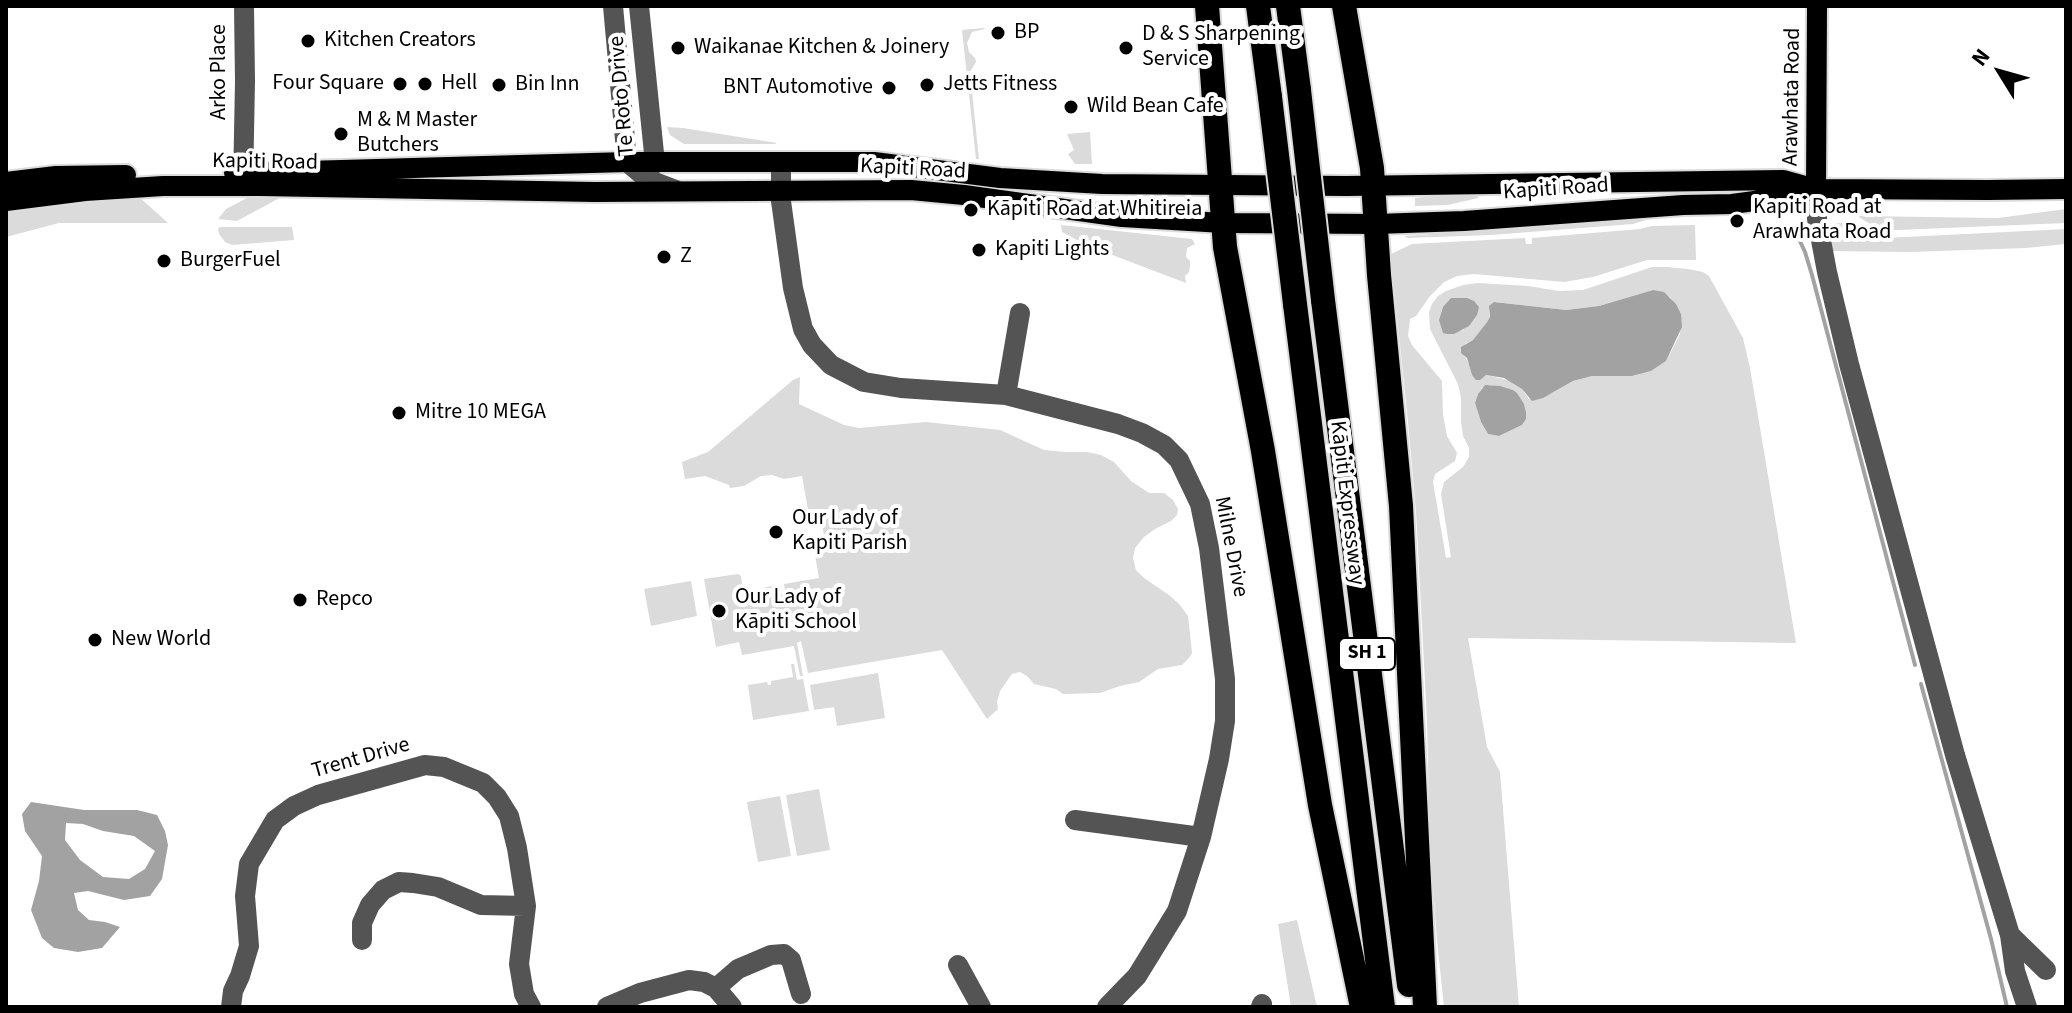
<!DOCTYPE html>
<html>
<head>
<meta charset="utf-8">
<style>
	body { margin:0 }
	#map { position:relative; width:2072px; height:1013px; overflow:hidden; background:#fff; font-family:"Source Sans 3",sans-serif }
	canvas { display:block }
	.frame { position:absolute; inset:0; border:8px solid #000; pointer-events:none }
	.north { position:absolute; left:1960px; top:32px; width:80px; height:80px; -webkit-text-stroke:6px #fff; paint-order:stroke; rotate:307deg; font-size:22px; font-weight:700; line-height:32px; text-align:center; color:#000 }
	.north::after { content:''; display:block; margin:auto; width:28px; height:36px; background:#000; clip-path:polygon(50% 0,100% 100%,50% 72%,0 100%) }
</style>
</head>
<body>
<div id="map">
<canvas width="2072" height="1013"></canvas>
<div class="frame"></div>
<div class="north">N</div>
</div>
<script>
const ctx = document.querySelector('canvas').getContext('2d');
ctx.lineJoin = 'round';
function fillPath(path, color) {
  ctx.fillStyle = color;
  ctx.fill(path, 'evenodd');
}
function toPath(rows) {
  const path = new Path2D();
  for (const r of rows) {
    path.moveTo(r[0], r[1]);
    for (let i = 2; i < r.length; i += 2) path.lineTo(r[i], r[i + 1]);
  }
  return path;
}
function strokePath(path, color, width, dash) {
  ctx.strokeStyle = color;
  ctx.lineWidth = width;
  ctx.lineCap = dash ? 'butt' : 'round';
  ctx.setLineDash(dash || []);
  ctx.stroke(path);
}
function drawText(font, color, halo, rows, align = 'center') {
  ctx.font = font + ' "Source Sans 3",sans-serif';
  ctx.lineWidth = 8;
  ctx.setLineDash([]);
  ctx.textBaseline = 'middle';
  ctx.strokeStyle = halo;
  ctx.fillStyle = color;
  for (const [text, x, y, turn = 0] of rows) {
    ctx.save();
    ctx.translate(x, y);
    ctx.rotate((+turn || 0) * Math.PI / 180);
    ctx.textAlign = isNaN(turn) ? turn : align;
    if (halo) ctx.strokeText(text, 0, 0);
    ctx.fillText(text, 0, 0);
    ctx.restore();
  }
}
fillPath(toPath([
	[984,28,985,29,972,32,967,43,969,52,975,58,976,62,970,72,979,159,976,159,962,30],
	[667,127,683,128,777,143,775,144,684,144,670,135],
	[1090,132,1092,164,1075,164,1068,154,1074,150,1067,134],
	[1449,194,1478,194,1478,198,1448,205,1415,206,1415,198],
	[285,195,237,221,218,219,226,209,247,198,258,196],
	[139,197,168,223,59,223,6,237,6,212],
	[1106,200,1178,201,1179,208,1139,210,1106,207],
	[2066,209,2066,223,1898,230,1880,230,1857,216,1998,218],
	[1649,219,1633,224,1491,235,1408,238,1404,236],
	[1828,223,1854,223,1875,235,1885,238,2066,229,2066,244,2026,248,1910,252,1827,251],
	[1061,225,1192,239,1195,244,1187,248,1186,257,1190,261,1190,266,1189,272,1185,276,1186,283,1086,245,1062,232],
	[1695,225,1696,260,1647,260,1593,277,1564,282,1474,274,1457,276,1444,282,1430,296,1416,316,1410,319,1408,336,1412,345,1442,381,1443,415,1447,436,1457,453,1455,461,1435,474,1433,482,1446,558,1451,557,1441,494,1444,482,1463,467,1469,457,1469,448,1463,436,1461,422,1461,398,1458,384,1430,329,1429,312,1432,304,1438,296,1446,291,1463,285,1478,283,1528,286,1559,291,1583,290,1652,267,1667,267,1688,269,1703,272,1709,276,1743,338,1750,368,1796,643,1468,638,1487,747,1500,772,1519,1007,1444,1007,1437,941,1430,847,1427,721,1416,512,1408,422,1393,278,1388,277,1387,256,1412,244,1525,238,1526,244,1532,244,1532,238,1640,229,1652,226],
	[1653,290,1670,297,1681,314,1680,334,1671,352,1666,361,1651,371,1632,376,1592,376,1573,381,1552,393,1529,399,1522,389,1508,380,1486,375,1478,380,1472,375,1469,364,1464,355,1465,344,1473,340,1487,322,1490,318,1489,310,1495,302,1566,310,1599,306],
	[1443,307,1477,315,1463,330,1458,331,1439,320],
	[1490,385,1513,390,1524,404,1526,412,1526,419,1522,425,1499,436,1488,434,1481,422,1475,403,1478,394,1482,388],
	[221,227,292,227,294,240,232,245,225,242,219,234,218,228],
	[800,377,799,404,844,425,859,428,926,422,1000,430,1044,450,1065,452,1087,452,1101,455,1114,462,1131,481,1149,493,1164,493,1173,500,1178,509,1177,515,1171,521,1155,529,1144,537,1135,548,1133,558,1136,570,1144,578,1169,595,1179,604,1188,616,1192,653,1189,658,1182,665,1158,669,1139,682,1120,686,1100,693,1063,694,1056,689,1034,684,1027,676,1020,672,1012,674,1000,691,997,702,998,709,987,719,942,650,808,673,801,641,797,643,803,676,800,676,794,646,742,655,739,642,716,647,704,579,738,574,741,576,743,592,777,585,780,593,785,592,784,584,819,578,813,543,825,540,821,520,810,521,802,476,784,479,772,475,761,476,744,486,730,488,729,485,705,476,685,479,682,462,708,452,793,380],
	[691,581,697,616,651,626,644,589],
	[791,664,794,664,797,680,803,679,809,711,753,720,748,685,767,682,768,685,771,685,771,681,793,677],
	[878,673,885,718,837,726,834,707,814,710,810,685],
	[819,789,830,850,797,856,786,795],
	[780,796,791,856,758,862,747,802],
	[1297,920,1317,1007,1291,1007,1278,924]
]), '#dbdbdb');
fillPath(toPath([
	[1653,290,1664,292,1676,304,1681,314,1682,327,1666,361,1651,371,1632,376,1592,376,1573,381,1543,398,1532,401,1522,389,1504,378,1486,375,1480,380,1476,380,1472,375,1467,358,1461,353,1461,347,1473,340,1487,322,1490,317,1489,306,1494,302,1566,310,1599,306],
	[1451,298,1467,298,1474,301,1479,307,1477,315,1469,326,1454,334,1447,334,1443,333,1439,320,1443,307],
	[1485,385,1500,386,1513,390,1517,393,1524,404,1526,412,1526,419,1522,425,1499,436,1488,434,1481,422,1475,403,1478,394],
	[31,802,84,810,137,810,157,815,165,831,168,845,162,879,150,896,124,900,88,891,74,893,78,910,89,920,105,922,120,927,102,948,78,952,54,948,42,938,31,910,39,881,42,856,25,831,22,814],
	[66,823,83,824,103,831,134,836,155,851,145,869,129,879,103,877,80,860,65,840]
]), '#a2a2a2');
strokePath(toPath([
	[1799,239,1805,252,1812,275,1915,665],
	[1921,684,1991,939,2007,1007]
]), '#a2a2a2', 4);
const major = toPath([
	[234,173,627,162,874,162,1000,178,1102,184,1346,186,1783,180,1812,188],
	[6,182,56,176,126,175],
	[1816,189,1817,6],
	[6,201,85,191,163,186,260,186,594,192,911,190,964,195,1122,217,1223,223,1376,224,1464,221,1683,205,1732,204,1777,198,1816,189,1988,190,2066,189]
]);
const highway = toPath([
	[1207,6,1225,247,1263,451,1320,805,1362,1007],
	[1258,6,1270,97],
	[1288,6,1299,90],
	[1344,6,1372,168,1379,275,1401,506,1425,1007],
	[1323,300,1409,985],
	[1295,304,1383,1007]
]);
strokePath(major, '#dbdbdb', 24);
strokePath(highway, '#dbdbdb', 28);
strokePath(toPath([
	[613,6,627,162,647,179,676,190],
	[639,6,655,163,645,173],
	[781,163,781,201,793,288,803,329,812,345,831,365,864,382,901,388,1006,395,1118,424,1142,433,1164,445,1179,460,1200,504,1209,548,1225,679,1225,721,1219,759,1201,837,1177,911,1137,976,1107,1007],
	[243,186,245,81,244,6],
	[1816,189,1817,219,1827,272,1849,364,1955,755,2010,935,2046,970],
	[1006,395,1020,313],
	[1075,820,1201,837],
	[2010,935,2015,971,2027,1007],
	[362,940,362,923,370,905,383,890,399,882,413,883,438,887,481,905,526,906],
	[958,965,981,1007],
	[716,988,738,969,771,955,784,954,791,960,801,994],
	[231,1007,233,991,240,976,249,946,245,896,249,864,275,820,294,806,318,795,425,765,444,767,483,783,497,797,509,816,517,848,526,906,519,964,524,994,531,1007],
	[607,1007,640,993,689,980,704,982,716,988,732,1007],
	[1261,1007,1262,1004]
]), '#545454', 20);
strokePath(major, '#000', 20);
strokePath(highway, '#000', 24);
const highwayBridge = toPath([
	[1299,90,1323,300],
	[1270,97,1295,304]
]);
strokePath(highwayBridge, '#dbdbdb', 28, []);
strokePath(highwayBridge, '#000', 24);
for (const [x, y, r, color] of [
	[998,33,8,"#000"],
	[308,41,8,"#000"],
	[678,48,8,"#000"],
	[1126,48,8,"#000"],
	[400,84,8,"#000"],
	[425,84,8,"#000"],
	[499,85,8,"#000"],
	[927,85,8,"#000"],
	[889,88,8,"#000"],
	[1071,107,8,"#000"],
	[341,134,8,"#000"],
	[971,210,8,"#000"],
	[1737,221,8,"#000"],
	[979,250,8,"#000"],
	[664,257,8,"#000"],
	[164,261,8,"#000"],
	[399,413,8,"#000"],
	[776,532,8,"#000"],
	[300,600,8,"#000"],
	[719,611,8,"#000"],
	[95,640,8,"#000"]
]) {
  const dot = new Path2D();
  dot.arc(x, y, r, 0, 2 * Math.PI);
  ctx.fillStyle = color;
  ctx.fill(dot);
  strokePath(dot, '#fff', 3);
}
for (const [x, y, w] of [
	[1367,654,56]
]) {
  const box = new Path2D();
  box.roundRect(x - w / 2, y - 16, w, 32, 6);
  ctx.fillStyle = '#fff';
  ctx.fill(box);
  strokePath(box, '#000', 2);
}
drawText('bold 20px', '#000', null, [
	["SH 1",1367,654]
]);
drawText('22px', '#000', '#fff', [
	["BP",1014,33],
	["D & S Sharpening",1142,35],
	["Service",1142,60],
	["Kitchen Creators",324,41],
	["Waikanae Kitchen & Joinery",694,48],
	["Four Square",384,84,"right"],
	["Hell",441,84],
	["Bin Inn",515,85],
	["Jetts Fitness",943,85],
	["BNT Automotive",873,88,"right"],
	["Wild Bean Cafe",1087,107],
	["M & M Master",357,121],
	["Butchers",357,146],
	["Kapiti Road at",1753,208],
	["Arawhata Road",1753,233],
	["Kāpiti Road at Whitireia",987,210],
	["Kapiti Lights",995,250],
	["Z",680,257],
	["BurgerFuel",180,261],
	["Mitre 10 MEGA",415,413],
	["Our Lady of",792,519],
	["Kapiti Parish",792,544],
	["Our Lady of",735,598],
	["Kāpiti School",735,623],
	["Repco",316,600],
	["New World",111,640]
], 'left');
drawText('22px', '#000', '#fff', [
	["Arko Place",220,72,-90],
	["Te Roto Drive",623,96,-95],
	["Arawhata Road",1793,97,-89],
	["Kapiti Road",265,163,1],
	["Kapiti Road",913,170,3],
	["Kapiti Road",1556,190,-4],
	["Kāpiti Expressway",1346,503,83],
	["Milne Drive",1230,547,79],
	["Trent Drive",361,759,-16]
]);
</script>
</body>
</html>
